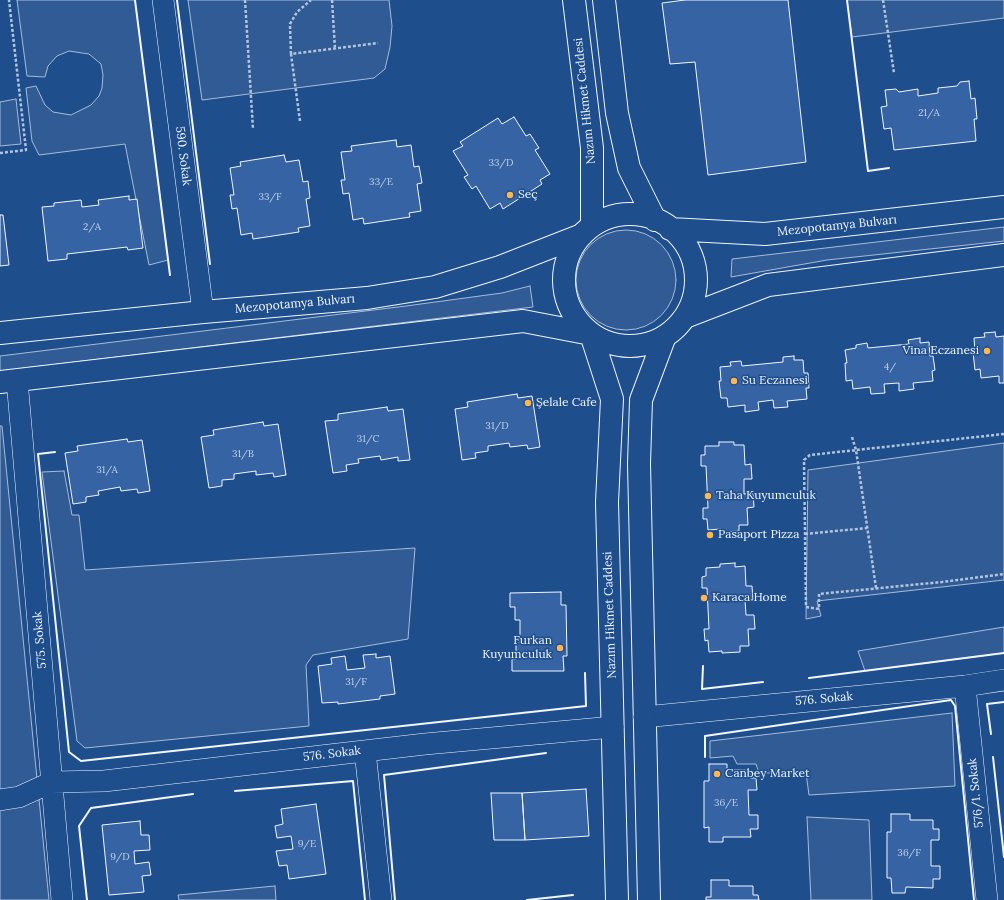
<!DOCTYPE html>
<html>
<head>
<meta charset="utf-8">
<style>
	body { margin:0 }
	canvas { display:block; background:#1f4e8c }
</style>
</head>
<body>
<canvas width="1004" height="900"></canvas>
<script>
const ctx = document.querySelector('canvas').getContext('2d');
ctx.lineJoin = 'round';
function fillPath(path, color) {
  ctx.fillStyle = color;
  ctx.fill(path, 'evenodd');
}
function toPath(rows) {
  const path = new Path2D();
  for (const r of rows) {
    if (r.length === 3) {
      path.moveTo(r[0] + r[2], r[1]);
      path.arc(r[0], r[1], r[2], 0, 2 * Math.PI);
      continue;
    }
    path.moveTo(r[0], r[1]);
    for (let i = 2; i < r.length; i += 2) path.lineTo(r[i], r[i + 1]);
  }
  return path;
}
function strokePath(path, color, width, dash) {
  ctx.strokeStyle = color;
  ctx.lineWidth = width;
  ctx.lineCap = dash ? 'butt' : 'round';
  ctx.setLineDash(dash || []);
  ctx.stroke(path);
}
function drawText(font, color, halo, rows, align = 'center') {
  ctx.font = font + ' Lora,serif';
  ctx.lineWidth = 3;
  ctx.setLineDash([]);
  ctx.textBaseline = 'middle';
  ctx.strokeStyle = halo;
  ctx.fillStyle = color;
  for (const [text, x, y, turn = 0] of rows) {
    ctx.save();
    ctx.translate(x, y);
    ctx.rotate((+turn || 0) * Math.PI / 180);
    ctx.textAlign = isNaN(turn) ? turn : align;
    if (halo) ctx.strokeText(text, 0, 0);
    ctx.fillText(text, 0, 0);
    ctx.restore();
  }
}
const built = toPath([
	[17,0,135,0,168,260,149,265,125,144,39,155,32,141,26,88,36,86,45,105,53,112,71,115,91,105,99,96,102,88,103,75,101,64,89,54,69,51,57,56,48,66,45,77,27,76,17,0],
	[188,0,389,0,392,26,390,47,385,69,374,78,202,100,188,0],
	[847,0,1004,0,1004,18,852,37,847,0],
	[16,99,21,144,0,146,0,102,16,99],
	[1004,227,1004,241,827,260,731,277,732,259,1004,227],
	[626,280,50],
	[530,286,533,307,0,371,0,356,406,306,502,293,530,286],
	[0,426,2,426,49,900,0,900,0,426],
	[1004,443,1004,580,817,601,821,616,806,619,808,470,1004,443],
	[64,471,72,515,79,515,85,570,415,548,408,639,313,655,306,665,309,726,85,748,77,741,42,472,64,471],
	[1004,627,1004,653,865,671,858,651,1004,627],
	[952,713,955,786,809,795,806,773,759,773,756,764,737,764,733,756,710,758,710,741,952,713],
	[807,817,869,820,872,900,811,900,807,817],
	[275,886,276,900,179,900,178,895,275,886]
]);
fillPath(built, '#305b95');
strokePath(built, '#a8bbd7', 1);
const building = toPath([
	[685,0,788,0,806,162,708,175,695,62,670,64,662,3,685,0],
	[969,81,971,99,975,98,977,119,974,119,976,141,894,150,891,128,884,129,881,107,887,106,885,90,896,89,899,92,918,89,918,96,938,93,938,88,957,86,960,82,969,81],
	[514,117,526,136,530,134,539,148,535,150,550,174,540,180,542,184,503,209,500,203,490,209,476,186,472,189,464,177,468,175,453,151,463,146,460,142,498,118,502,124,514,117],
	[396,140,397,147,411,145,414,167,419,166,422,183,417,184,421,211,409,213,410,217,364,224,363,218,353,220,349,193,343,194,341,180,345,180,341,152,352,151,351,146,396,140],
	[284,155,286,162,299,160,303,182,308,181,310,198,306,199,310,226,298,228,299,232,253,239,252,233,241,235,237,208,232,209,230,195,234,195,230,168,241,166,240,162,284,155],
	[129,196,129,200,137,199,143,248,128,250,127,247,67,254,67,259,48,261,42,207,54,206,54,203,81,200,82,207,99,205,98,200,129,196],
	[0,215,3,215,9,265,0,266,0,215],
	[995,332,996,337,1004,336,1004,383,999,383,999,376,981,378,980,369,975,370,973,352,975,352,974,338,985,337,984,333,995,332],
	[920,338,920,343,929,342,930,356,933,356,935,370,932,371,933,381,913,383,914,389,899,391,899,383,884,384,885,393,871,394,870,387,853,389,852,380,846,381,845,363,847,363,845,350,856,348,856,345,867,343,868,348,909,344,908,340,920,338],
	[794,356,794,360,803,360,804,373,808,373,809,388,806,388,807,399,787,401,788,407,774,408,773,400,758,402,759,410,745,412,745,405,728,407,727,398,721,398,719,381,721,381,720,367,731,366,730,362,741,361,742,366,783,362,783,357,794,356],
	[517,394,518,398,532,396,540,447,528,449,527,445,510,447,509,443,488,446,488,451,475,453,476,458,462,460,455,409,468,407,467,402,517,394],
	[387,407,388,411,403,409,410,460,398,461,398,457,381,460,380,456,358,459,359,463,346,465,347,471,333,473,325,421,338,420,338,414,387,407],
	[263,422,264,426,278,424,286,475,274,477,273,473,256,475,256,471,234,474,234,479,222,480,222,486,209,488,201,437,214,435,213,430,263,422],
	[127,439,128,442,142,440,150,491,138,493,137,489,121,491,120,487,98,491,99,495,86,497,86,502,73,504,65,453,78,451,77,446,127,439],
	[719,442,734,442,734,445,744,445,745,465,751,464,752,479,744,479,744,494,753,493,754,507,747,508,748,525,739,525,739,531,722,532,721,529,708,530,707,519,703,519,703,508,708,508,706,466,701,466,701,455,705,455,705,446,719,446,719,442],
	[735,563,735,567,745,566,746,586,752,586,753,600,745,600,746,615,754,615,755,629,748,629,749,646,740,646,740,652,722,653,722,651,709,652,708,640,705,641,704,629,709,629,707,588,702,588,702,577,706,576,706,568,720,567,720,564,735,563],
	[561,592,561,605,566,605,567,656,563,656,564,671,512,671,512,659,516,659,516,642,520,642,520,620,515,620,515,607,510,607,510,593,561,592],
	[376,654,376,658,390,656,395,694,380,696,380,699,338,704,338,702,322,703,318,666,332,664,331,658,345,656,347,670,365,668,363,655,376,654],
	[709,764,727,764,727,770,750,770,750,778,756,778,757,790,748,790,749,815,758,815,758,829,750,829,751,837,723,837,723,842,709,842,709,827,704,828,704,781,709,781,709,764],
	[586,789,589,836,525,840,522,793,586,789],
	[491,793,522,793,525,840,494,840,491,793],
	[316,804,326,874,289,879,287,865,279,866,276,851,293,849,291,836,277,838,275,826,283,824,281,809,316,804],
	[891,814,910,814,910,820,933,820,933,829,939,829,939,840,931,840,931,866,940,866,940,879,933,879,933,888,906,887,905,893,892,893,891,878,887,878,887,832,891,832,891,814],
	[140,821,141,835,149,835,150,850,134,851,135,864,149,862,151,875,142,876,144,892,109,895,102,825,140,821],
	[711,880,729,880,729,886,753,886,753,895,758,895,759,900,706,900,706,897,711,897,711,880]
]);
fillPath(building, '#3563a3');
strokePath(building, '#f2f6ff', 1);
const minor = toPath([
	[163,0,203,312],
	[17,380,62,900],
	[965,686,987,900],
	[644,717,965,686,1004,680],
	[365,751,381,900],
	[0,800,19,797,52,782,104,781,425,744,613,727]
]);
const major = toPath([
	[574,0,592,148,592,226],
	[604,0,617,113,629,168,655,220],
	[630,280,66],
	[670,229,765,234,1004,207],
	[685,317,768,285,1004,255],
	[0,333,203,312,367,298,435,287,500,267,582,235],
	[0,382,523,321,591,334,612,399,607,502,617,900],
	[649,900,639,464,641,400,665,336]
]);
strokePath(minor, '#f2f6ff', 22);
strokePath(major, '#f2f6ff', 24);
strokePath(toPath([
	[245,0,253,129],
	[332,0,335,49],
	[883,0,894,73],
	[291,54,290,24,297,12,311,0],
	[300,121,291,54,378,43],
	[0,153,26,150,9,0],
	[1004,434,810,455,804,460,806,607,819,609,819,594,942,582,1004,574],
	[852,437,856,450,876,588],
	[805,534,867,528]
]), '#b3c4dc', 2.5, [3, 2]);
strokePath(minor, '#1f4e8c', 21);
strokePath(major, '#1f4e8c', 22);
strokePath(toPath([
	[135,0,170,275],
	[177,0,210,264],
	[847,0,868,171,889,168],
	[55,452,38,454,69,752,81,761,586,706,585,673],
	[703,666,702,689,763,682],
	[809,678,1004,653],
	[991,734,987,704,1004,702],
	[705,757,705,736,951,700,955,706,974,900],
	[993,757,1004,857],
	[235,791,353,781,365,900],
	[87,900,79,826,91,808,193,794],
	[395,900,384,775,546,753],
	[527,900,573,895]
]), '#f2f6ff', 2);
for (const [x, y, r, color] of [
	[510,195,4,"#ffb74d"],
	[987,351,4,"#ffb74d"],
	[734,381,4,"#ffb74d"],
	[528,403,4,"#ffb74d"],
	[708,496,4,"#ffb74d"],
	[710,535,4,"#ffb74d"],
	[704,598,4,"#ffb74d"],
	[560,648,4,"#ffb74d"],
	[717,774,4,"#ffb74d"]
]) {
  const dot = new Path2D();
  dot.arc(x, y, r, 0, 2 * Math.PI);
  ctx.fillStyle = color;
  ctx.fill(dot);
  strokePath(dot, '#1f4e8c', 1.5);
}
drawText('10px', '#c3d1e8', null, [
	["21/A",929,113],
	["33/D",501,163],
	["33/E",381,182],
	["33/F",270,197],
	["2/A",92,227],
	["4/",890,367],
	["31/D",497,426],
	["31/C",368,439],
	["31/B",243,454],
	["31/A",107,470],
	["31/F",356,682],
	["36/E",726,803],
	["9/E",307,844],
	["36/F",909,853],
	["9/D",120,857]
]);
drawText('12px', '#f2f6ff', '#1f4e8c', [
	["Nazım Hikmet Caddesi",585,101,-96],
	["590. Sokak",183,156,83],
	["Mezopotamya Bulvarı",837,226,-6],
	["Mezopotamya Bulvarı",295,304,-5],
	["Nazım Hikmet Caddesi",610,615,-92],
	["575. Sokak",40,640,-95],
	["576. Sokak",824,699,-5],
	["576. Sokak",332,754,-7],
	["576/1. Sokak",976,793,-96]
]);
drawText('12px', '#f2f6ff', '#1f4e8c', [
	["Seç",518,195],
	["Vina Eczanesi",979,351,"right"],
	["Su Eczanesi",742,381],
	["Şelale Cafe",536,403],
	["Taha Kuyumculuk",716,496],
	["Pasaport Pizza",718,535],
	["Karaca Home",712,598],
	["Furkan",552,641,"right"],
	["Kuyumculuk",552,655,"right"],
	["Canbey Market",725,774]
], 'left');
</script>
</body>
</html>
